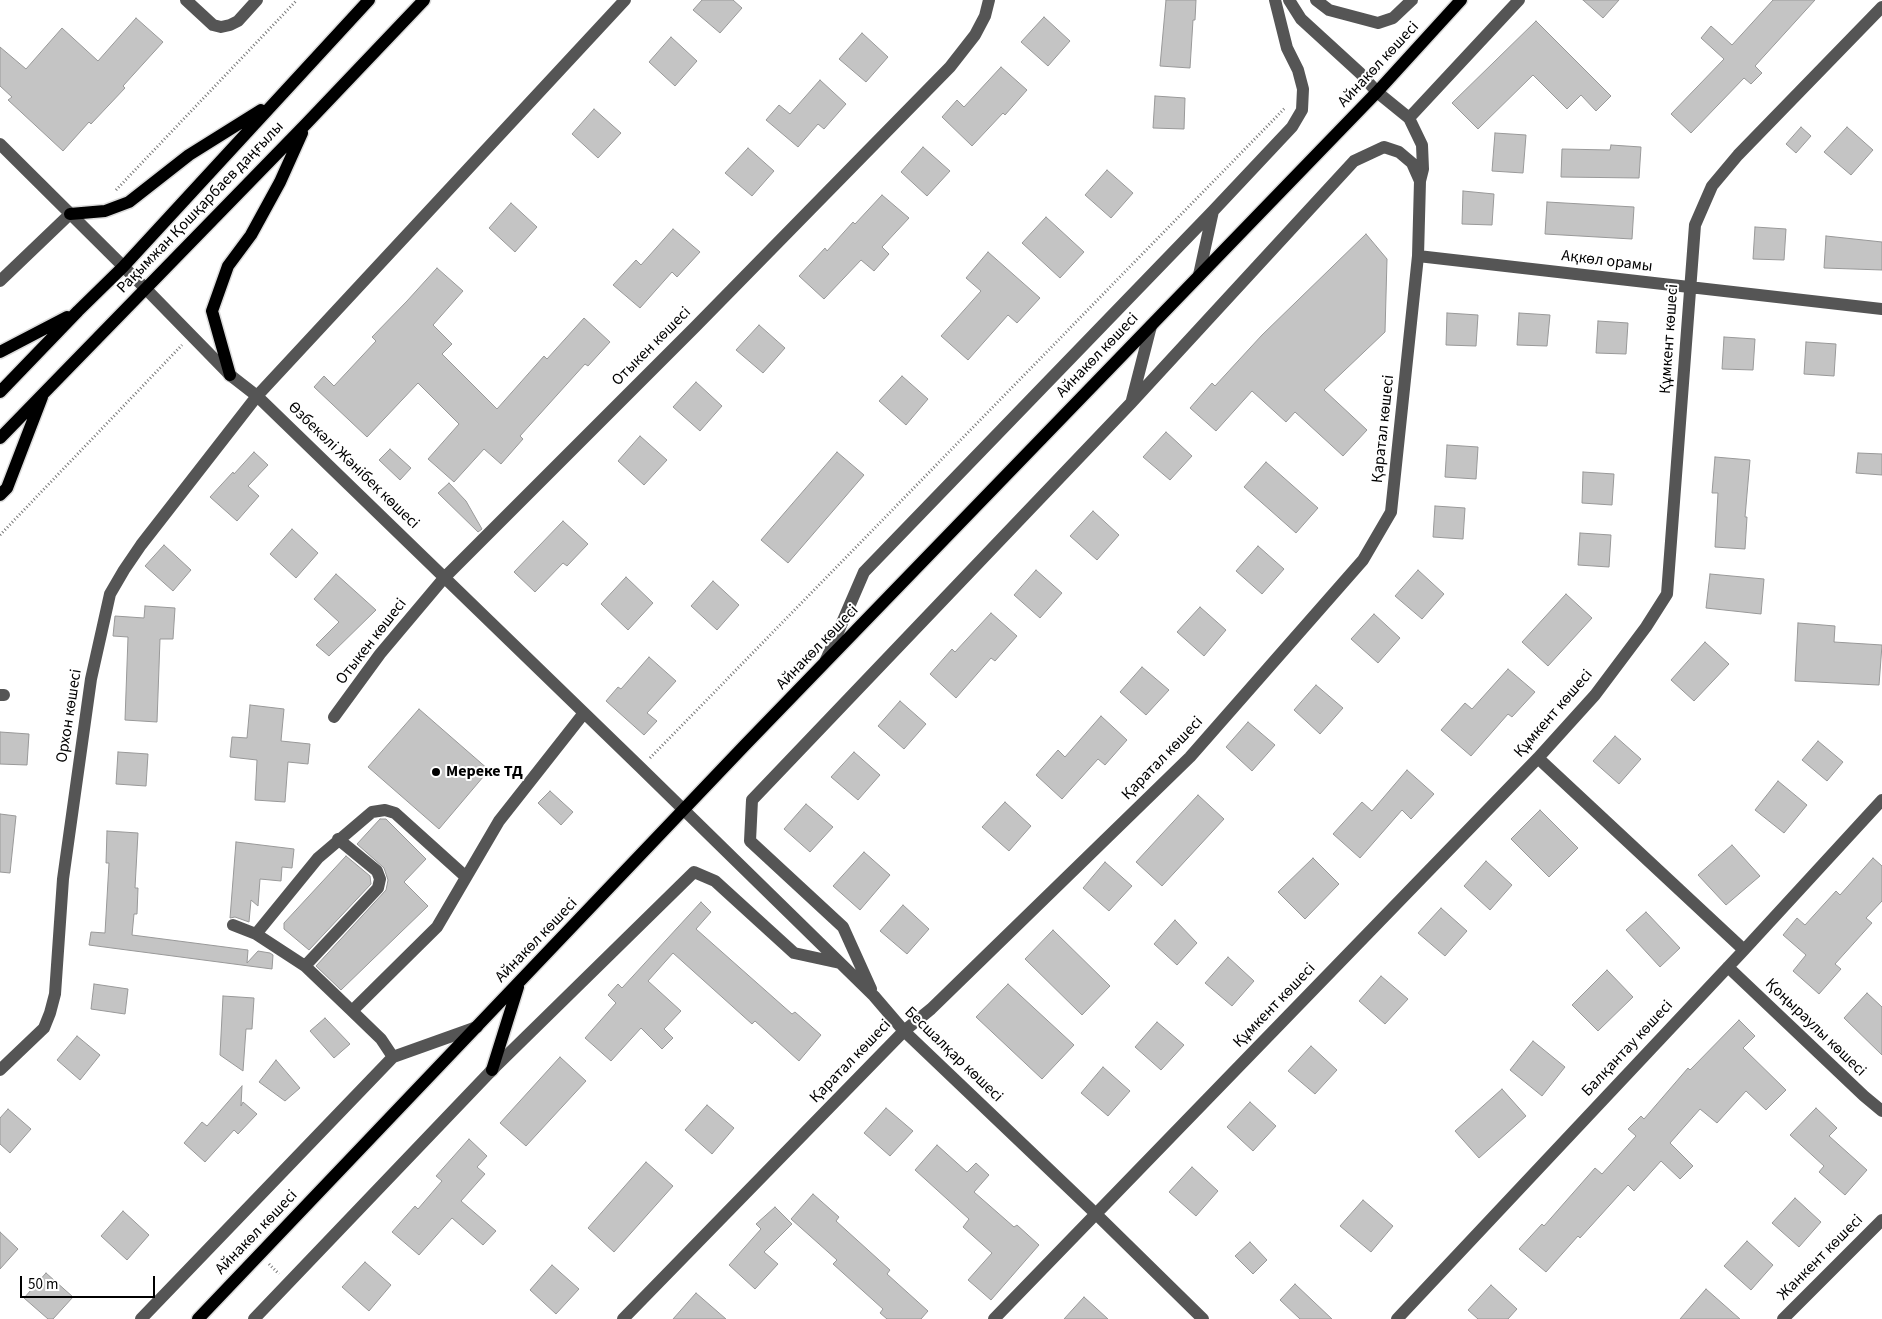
<!DOCTYPE html>
<html>
<head>
<meta charset="utf-8">
<style>
	body { margin:0 }
	#map { position:relative; width:1882px; height:1319px; overflow:hidden; background:#fff; font-family:"Source Sans 3",sans-serif }
	canvas { display:block }
	.scale { position:absolute; left:20px; top:1276px; width:135px; height:22px; box-sizing:border-box; border:2px solid #000; border-top:0; padding-left:6px; font-size:15px; line-height:18px; white-space:nowrap; color:#000; -webkit-text-stroke:4px #fff; paint-order:stroke }
</style>
</head>
<body>
<div id="map">
<canvas width="1882" height="1319"></canvas>
<div class="scale">50 m</div>
</div>
<script>
const ctx = document.querySelector('canvas').getContext('2d');
ctx.lineJoin = 'round';
function fillPath(path, color) {
  ctx.fillStyle = color;
  ctx.fill(path, 'evenodd');
}
function toPath(rows) {
  const path = new Path2D();
  for (const r of rows) {
    path.moveTo(r[0], r[1]);
    for (let i = 2; i < r.length; i += 2) path.lineTo(r[i], r[i + 1]);
  }
  return path;
}
function strokePath(path, color, width, dash) {
  ctx.strokeStyle = color;
  ctx.lineWidth = width;
  ctx.lineCap = dash ? 'butt' : 'round';
  ctx.setLineDash(dash || []);
  ctx.stroke(path);
}
function drawText(font, color, halo, rows, align = 'center') {
  ctx.font = font + ' "Source Sans 3",sans-serif';
  ctx.lineWidth = 4;
  ctx.setLineDash([]);
  ctx.textBaseline = 'middle';
  ctx.strokeStyle = halo;
  ctx.fillStyle = color;
  for (const [text, x, y, turn = 0] of rows) {
    ctx.save();
    ctx.translate(x, y);
    ctx.rotate((+turn || 0) * Math.PI / 180);
    ctx.textAlign = isNaN(turn) ? turn : align;
    if (halo) ctx.strokeText(text, 0, 0);
    ctx.fillText(text, 0, 0);
    ctx.restore();
  }
}
const building = toPath([
	[702,0,733,0,742,8,720,33,693,10,702,0],
	[1166,0,1196,0,1195,20,1193,20,1190,68,1160,66,1166,0],
	[1583,0,1619,0,1603,18,1583,0],
	[1773,0,1815,0,1755,66,1762,73,1751,84,1744,78,1691,133,1671,114,1724,59,1701,38,1711,26,1732,45,1773,0],
	[1044,17,1070,41,1048,66,1021,42,1044,17],
	[136,18,163,42,123,86,125,88,91,124,89,122,63,151,8,100,12,97,0,86,0,47,26,69,62,28,98,61,136,18],
	[1536,21,1611,96,1596,111,1581,95,1567,109,1533,75,1478,129,1452,103,1536,21],
	[862,33,888,57,866,82,839,59,862,33],
	[671,37,697,61,675,86,649,62,671,37],
	[1001,67,1027,90,1005,115,1003,113,972,146,942,117,957,100,964,107,1001,67],
	[820,80,846,104,824,129,818,124,798,147,766,120,779,105,790,114,820,80],
	[1155,96,1185,98,1184,129,1153,128,1155,96],
	[594,109,621,133,598,158,572,134,594,109],
	[1801,127,1811,136,1796,153,1786,144,1801,127],
	[1847,127,1873,150,1851,175,1824,152,1847,127],
	[1495,133,1526,135,1523,173,1492,171,1495,133],
	[1611,145,1641,147,1639,178,1561,177,1562,149,1610,150,1611,145],
	[923,147,950,171,927,196,901,172,923,147],
	[748,148,774,171,752,196,725,173,748,148],
	[1107,170,1133,193,1111,218,1085,195,1107,170],
	[1463,191,1494,194,1492,225,1462,224,1463,191],
	[882,195,909,218,882,247,889,254,874,271,861,260,824,299,799,276,825,248,827,251,853,222,855,224,882,195],
	[1547,202,1634,207,1632,239,1545,234,1547,202],
	[511,203,537,227,515,252,489,228,511,203],
	[1046,217,1084,252,1060,278,1022,243,1046,217],
	[1755,227,1786,229,1784,260,1753,259,1755,227],
	[673,229,700,252,677,277,672,272,640,308,613,285,636,260,641,265,673,229],
	[1366,234,1387,259,1385,332,1324,390,1367,430,1343,456,1295,412,1286,422,1252,391,1216,431,1190,408,1212,383,1215,386,1262,335,1366,234],
	[1826,236,1882,242,1882,270,1824,268,1826,236],
	[988,252,1040,298,1017,323,1008,315,968,360,941,336,981,291,966,278,988,252],
	[437,268,463,291,433,325,452,344,442,354,497,409,544,356,547,359,584,318,610,342,588,366,585,364,520,436,523,439,501,464,484,449,454,482,428,459,459,424,418,383,367,437,314,387,324,376,334,386,376,341,372,337,407,301,437,268],
	[1447,313,1478,315,1476,346,1446,345,1447,313],
	[1519,313,1550,315,1547,346,1517,345,1519,313],
	[1598,321,1628,323,1626,354,1596,353,1598,321],
	[759,325,785,348,763,373,736,350,759,325],
	[1724,337,1755,339,1753,370,1722,369,1724,337],
	[1806,342,1836,344,1834,376,1804,374,1806,342],
	[902,376,928,399,906,425,879,401,902,376],
	[696,382,722,406,700,431,673,407,696,382],
	[1166,432,1192,456,1170,480,1143,457,1166,432],
	[640,436,667,460,644,485,618,461,640,436],
	[1447,445,1478,447,1476,479,1445,477,1447,445],
	[390,449,411,468,400,480,379,460,390,449],
	[254,452,268,465,248,486,259,496,237,521,210,497,233,472,234,474,254,452],
	[837,452,864,475,788,563,761,540,837,452],
	[1858,453,1882,454,1882,475,1856,473,1858,453],
	[1715,457,1750,460,1745,517,1747,517,1745,549,1715,547,1718,493,1712,493,1715,457],
	[1266,462,1318,508,1296,533,1244,487,1266,462],
	[1583,472,1614,474,1612,505,1582,503,1583,472],
	[449,483,466,501,482,529,478,532,438,493,449,483],
	[1435,506,1465,508,1463,539,1433,537,1435,506],
	[1093,511,1119,535,1097,560,1070,536,1093,511],
	[563,521,588,544,567,566,563,563,535,592,514,572,563,521],
	[292,529,318,553,296,578,270,554,292,529],
	[1580,533,1611,535,1609,567,1578,565,1580,533],
	[164,545,191,570,173,591,145,566,164,545],
	[1258,546,1284,569,1262,594,1236,571,1258,546],
	[1036,570,1062,593,1040,618,1014,595,1036,570],
	[1418,570,1444,594,1422,619,1395,596,1418,570],
	[336,574,376,610,329,656,316,645,339,622,314,599,336,574],
	[1710,574,1764,579,1761,614,1706,608,1710,574],
	[626,577,653,603,628,630,601,604,626,577],
	[713,581,739,605,717,630,691,606,713,581],
	[1566,594,1592,618,1548,666,1522,642,1566,594],
	[145,606,175,608,173,639,160,639,157,722,125,720,128,637,113,636,115,616,144,618,145,606],
	[1200,607,1226,630,1204,656,1177,632,1200,607],
	[991,613,1017,636,995,661,991,658,956,698,930,674,952,649,955,652,991,613],
	[1374,614,1400,638,1378,663,1351,639,1374,614],
	[1798,623,1835,626,1834,642,1882,645,1879,685,1795,681,1798,623],
	[1705,642,1729,664,1694,701,1671,680,1705,642],
	[649,657,676,681,647,713,657,721,644,735,606,701,618,687,621,689,649,657],
	[1142,667,1169,690,1146,715,1120,692,1142,667],
	[1508,669,1535,692,1512,717,1508,714,1471,756,1441,730,1465,703,1472,709,1508,669],
	[1316,685,1343,708,1320,734,1294,710,1316,685],
	[900,701,926,724,904,749,878,726,900,701],
	[250,705,284,709,281,741,310,744,308,764,288,762,285,802,255,800,257,760,230,757,232,737,247,738,250,705],
	[419,709,489,770,439,829,368,767,419,709],
	[1101,716,1127,740,1105,765,1098,759,1062,799,1036,775,1058,750,1065,757,1101,716],
	[1248,722,1275,745,1252,771,1226,747,1248,722],
	[0,732,29,734,27,765,0,764,0,732],
	[1615,736,1641,759,1619,784,1593,761,1615,736],
	[1818,741,1843,762,1827,781,1802,760,1818,741],
	[118,752,148,754,146,786,116,784,118,752],
	[854,752,880,775,858,800,831,777,854,752],
	[1407,770,1434,794,1411,819,1402,810,1360,858,1333,834,1362,802,1372,811,1407,770],
	[1778,781,1807,805,1784,833,1755,810,1778,781],
	[550,791,573,812,561,825,538,803,550,791],
	[1198,795,1224,819,1162,886,1136,862,1198,795],
	[1005,802,1031,826,1009,851,982,827,1005,802],
	[806,804,833,827,810,852,784,829,806,804],
	[1540,810,1578,848,1549,877,1511,839,1540,810],
	[0,814,16,816,10,873,0,872,0,814],
	[380,819,386,819,426,859,404,882,428,906,341,990,316,966,386,890,388,880,384,868,357,844,380,819],
	[107,831,138,833,135,888,138,888,137,914,134,914,132,935,248,950,247,963,258,951,270,953,273,955,272,969,89,945,91,932,105,933,109,863,106,863,107,831],
	[236,842,294,849,292,868,282,867,281,881,260,879,258,906,251,900,249,922,235,917,230,918,236,842],
	[1732,845,1760,876,1726,905,1698,875,1732,845],
	[864,852,890,875,860,910,833,886,864,852],
	[346,856,370,876,371,884,309,950,284,929,284,923,346,856],
	[1313,858,1339,884,1305,919,1278,892,1313,858],
	[1873,858,1882,866,1882,901,1866,918,1872,923,1835,964,1841,969,1819,994,1793,971,1806,955,1783,935,1797,918,1805,925,1836,891,1840,895,1873,858],
	[1486,861,1512,885,1490,910,1464,886,1486,861],
	[1105,862,1132,886,1109,911,1083,888,1105,862],
	[701,902,711,912,696,929,792,1014,795,1012,821,1035,799,1061,755,1021,752,1024,673,953,648,981,681,1011,664,1029,673,1038,662,1049,641,1028,611,1061,585,1038,616,1003,608,995,618,984,622,988,701,902],
	[903,905,929,929,907,954,880,931,903,905],
	[1441,908,1467,931,1445,956,1418,933,1441,908],
	[1646,912,1680,948,1660,967,1626,930,1646,912],
	[1175,920,1197,943,1177,965,1154,944,1175,920],
	[1053,930,1110,986,1082,1015,1025,959,1053,930],
	[1228,957,1254,981,1232,1006,1205,983,1228,957],
	[1607,970,1633,997,1598,1031,1572,1005,1607,970],
	[1381,976,1408,999,1385,1024,1359,1001,1381,976],
	[94,984,128,989,125,1014,91,1009,94,984],
	[1008,984,1074,1045,1042,1079,976,1017,1008,984],
	[1867,993,1882,1007,1882,1055,1844,1018,1867,993],
	[223,996,254,998,252,1029,246,1029,243,1071,220,1055,223,996],
	[325,1018,350,1044,334,1058,310,1031,325,1018],
	[1739,1020,1755,1036,1743,1048,1786,1090,1766,1110,1746,1091,1717,1123,1700,1109,1670,1143,1693,1166,1680,1179,1661,1161,1634,1191,1628,1185,1580,1238,1578,1236,1546,1272,1519,1249,1542,1224,1544,1226,1595,1168,1602,1174,1636,1136,1628,1129,1641,1116,1644,1119,1688,1068,1690,1070,1739,1020],
	[1157,1022,1184,1045,1161,1070,1135,1047,1157,1022],
	[77,1036,100,1055,80,1080,57,1060,77,1036],
	[1533,1041,1565,1067,1542,1096,1510,1070,1533,1041],
	[1311,1046,1337,1070,1315,1094,1288,1071,1311,1046],
	[560,1057,586,1081,526,1146,500,1123,560,1057],
	[276,1060,300,1088,285,1101,259,1082,276,1060],
	[1103,1067,1130,1091,1108,1116,1081,1093,1103,1067],
	[242,1086,241,1106,243,1102,257,1114,238,1134,234,1130,205,1162,184,1143,202,1122,207,1126,242,1086],
	[1502,1089,1526,1116,1479,1158,1455,1131,1502,1089],
	[1250,1102,1276,1126,1253,1151,1227,1127,1250,1102],
	[707,1105,734,1128,712,1154,685,1130,707,1105],
	[886,1108,913,1131,890,1156,864,1133,886,1108],
	[1816,1108,1837,1128,1829,1136,1867,1170,1845,1195,1819,1172,1824,1166,1790,1135,1816,1108],
	[8,1109,31,1129,10,1153,0,1144,0,1118,8,1109],
	[469,1139,487,1156,477,1167,485,1174,461,1201,496,1231,483,1245,452,1218,419,1255,392,1232,415,1206,418,1209,442,1181,436,1176,469,1139],
	[937,1145,967,1172,976,1163,989,1175,974,1192,1014,1227,1017,1225,1039,1245,991,1300,968,1280,992,1253,963,1227,969,1219,915,1170,937,1145],
	[646,1162,673,1186,614,1252,588,1228,646,1162],
	[1192,1167,1218,1191,1196,1216,1169,1192,1192,1167],
	[813,1194,839,1217,836,1221,890,1270,887,1274,928,1311,921,1319,887,1319,880,1313,883,1309,833,1264,837,1260,791,1219,813,1194],
	[1795,1198,1821,1222,1799,1247,1772,1223,1795,1198],
	[1363,1200,1393,1226,1371,1252,1340,1226,1363,1200],
	[775,1207,792,1224,764,1252,778,1264,755,1289,729,1265,761,1229,756,1224,775,1207],
	[123,1211,149,1235,127,1260,101,1236,123,1211],
	[0,1232,18,1249,0,1269,0,1232],
	[1747,1241,1773,1265,1751,1290,1724,1266,1747,1241],
	[1250,1242,1267,1260,1253,1274,1235,1256,1250,1242],
	[365,1262,391,1285,369,1311,342,1287,365,1262],
	[552,1265,579,1289,556,1314,530,1290,552,1265],
	[46,1273,73,1297,53,1319,48,1319,24,1298,46,1273],
	[1295,1284,1332,1319,1300,1319,1280,1300,1295,1284],
	[1491,1285,1517,1309,1508,1319,1478,1319,1468,1310,1491,1285],
	[1706,1289,1740,1319,1680,1319,1706,1289],
	[696,1293,726,1319,673,1319,696,1293],
	[1084,1297,1108,1319,1064,1319,1084,1297]
]);
fillPath(building, '#c4c4c4');
strokePath(building, '#999', 1);
const major = toPath([
	[70,214,105,211,129,202,189,155,261,110],
	[0,352,67,317],
	[230,375,212,311,228,266,251,235,280,182,302,133],
	[0,392,78,311,123,267,369,0],
	[0,438,306,124,424,0],
	[0,495,7,488,42,397],
	[492,1070,518,987],
	[198,1319,746,744,1377,92,1461,0]
]);
strokePath(major, '#dbdbdb', 15);
strokePath(toPath([
	[116,190,297,0],
	[0,535,182,345],
	[650,758,1285,108],
	[269,1264,279,1274]
]), '#777', 3, [1, 2.5]);
strokePath(toPath([
	[186,0,213,25,221,27,230,25,238,21,257,0],
	[1316,0,1329,10,1378,23,1393,18,1412,0],
	[1409,118,1519,0],
	[0,144,145,288,230,375,257,396,641,768,874,996,904,1031,1096,1214,1203,1319],
	[1418,256,1882,309],
	[1199,275,1213,211],
	[0,281,70,214],
	[1132,400,1151,326],
	[826,660,864,572,1213,211,1292,127,1302,110,1303,89,1298,70,1287,48,1275,0],
	[0,695,4,695],
	[334,717,380,654,444,578,695,327,950,67,975,35,985,16,989,0],
	[1538,758,1744,950],
	[233,925,256,934,305,966,352,1011],
	[256,934,318,858,372,812,385,810,395,813,466,877],
	[305,966,378,888,380,879,377,871,338,839],
	[1728,967,1864,1096,1882,1111],
	[871,989,843,927,750,841,752,800,1131,403,1354,161,1384,147,1399,152,1412,163,1420,181],
	[393,1057,381,1039,352,1011,437,927,499,821,584,713],
	[0,1070,44,1028,50,1013,55,994,63,879,91,679,110,594,124,570,141,545,257,396,625,0],
	[141,1319,393,1057,477,1027],
	[254,1319,492,1070,694,872,715,881,794,953,840,963],
	[623,1319,904,1031,931,1009,1190,757,1363,560,1391,512,1418,256,1420,181,1423,169,1422,145,1409,118,1377,92,1360,73,1301,19,1289,0],
	[994,1319,1538,758,1595,695,1646,627,1667,594,1695,225,1712,186,1738,155,1882,7],
	[1397,1319,1744,950,1882,800],
	[1783,1319,1882,1220]
]), '#555', 12);
strokePath(major, '#000', 12);
for (const [x, y, r, color] of [
	[436,772,5,"#000"]
]) {
  const dot = new Path2D();
  dot.arc(x, y, r, 0, 2 * Math.PI);
  ctx.fillStyle = color;
  ctx.fill(dot);
  strokePath(dot, '#fff', 2);
}
drawText('16px', '#000', '#fff', [
	["Айнакөл көшесі",1379,65,-47],
	["Рақымжан Қошқарбаев даңғылы",201,208,-46],
	["Ақкөл орамы",1607,262,7],
	["Құмкент көшесі",1670,339,-86],
	["Отыкен көшесі",652,347,-45],
	["Айнакөл көшесі",1098,356,-46],
	["Қаратал көшесі",1384,429,-84],
	["Өзбекәлі Жәнібек көшесі",353,466,44],
	["Отыкен көшесі",372,642,-52],
	["Айнакөл көшесі",818,648,-46],
	["Құмкент көшесі",1554,714,-49],
	["Орхон көшесі",70,716,-81],
	["Қаратал көшесі",1163,759,-46],
	["Айнакөл көшесі",537,941,-46],
	["Құмкент көшесі",1275,1006,-46],
	["Қоңыраулы көшесі",1815,1028,44],
	["Балқантау көшесі",1628,1049,-47],
	["Бесшалқар көшесі",953,1055,44],
	["Қаратал көшесі",851,1062,-46],
	["Айнакөл көшесі",257,1233,-46],
	["Жанкент көшесі",1821,1258,-45]
]);
drawText('bold 16px', '#000', '#fff', [
	["Мереке ТД",446,772]
], 'left');
</script>
</body>
</html>
